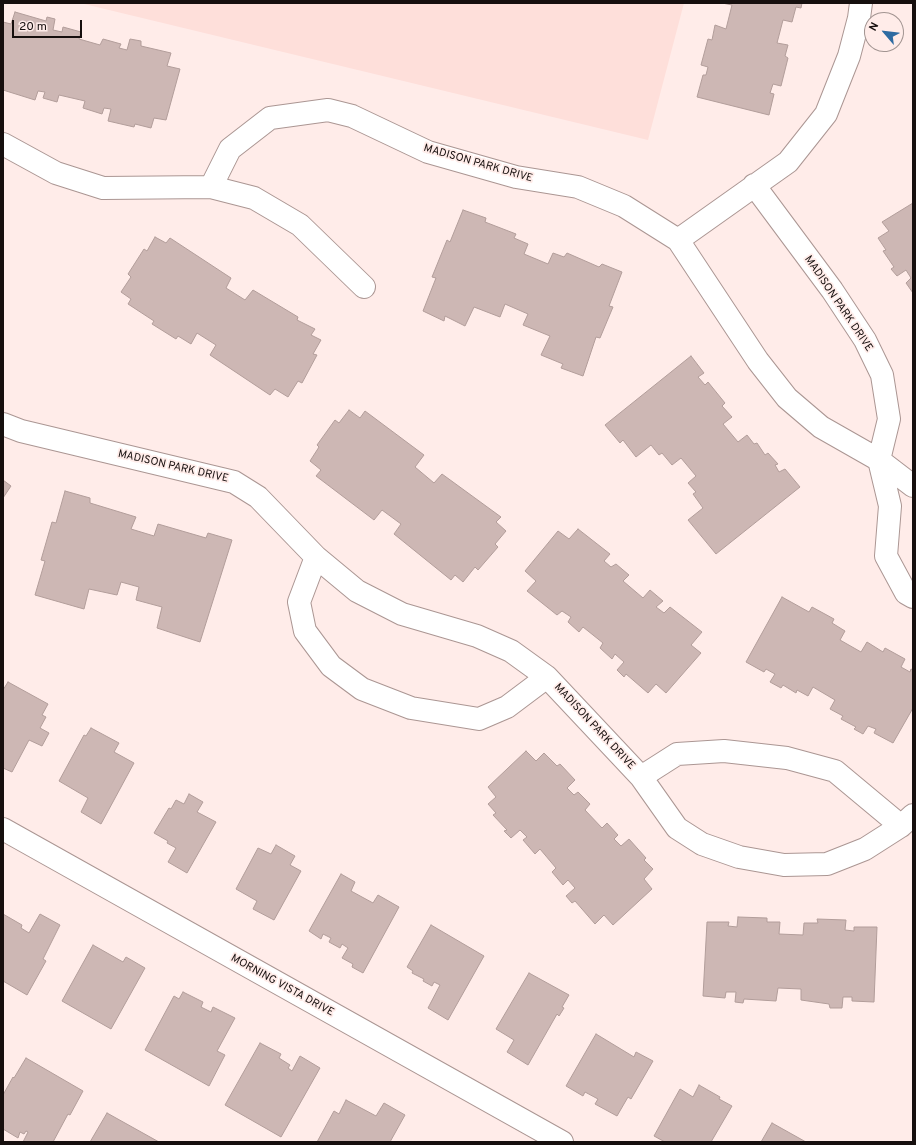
<!DOCTYPE html>
<html>
<head>
<meta charset="utf-8">
<style>
	body { margin:0 }
	#map { position:relative; width:916px; height:1145px; overflow:hidden; background:#ffece9; font-family:Overpass,sans-serif }
	canvas { display:block }
	.frame { position:absolute; inset:0; border:4px solid #160f0e; pointer-events:none }
	.north { position:absolute; left:864px; top:12px; width:40px; height:40px; box-sizing:border-box; background:#ffece9; border:1px solid #a29491; border-radius:50%; rotate:298deg; font-size:11px; font-weight:700; line-height:16px; text-align:center; color:#160f0e }
	.north::after { content:''; display:block; margin:auto; width:14px; height:18px; background:#2e6ba2; clip-path:polygon(50% 0,100% 100%,50% 72%,0 100%) }
	.scale { position:absolute; left:12px; top:20px; width:70px; height:18px; box-sizing:border-box; border:2px solid #160f0e; border-top:0; padding-left:5px; font-size:12px; line-height:14px; white-space:nowrap; color:#160f0e; -webkit-text-stroke:3px #ffece9; paint-order:stroke }
</style>
</head>
<body>
<div id="map">
<canvas width="916" height="1145"></canvas>
<div class="frame"></div>
<div class="north">N</div>
<div class="scale">20 m</div>
</div>
<script>
const ctx = document.querySelector('canvas').getContext('2d');
ctx.lineJoin = 'round';
function fillPath(path, color) {
  ctx.fillStyle = color;
  ctx.fill(path, 'evenodd');
}
function toPath(rows) {
  const path = new Path2D();
  for (const r of rows) {
    path.moveTo(r[0], r[1]);
    for (let i = 2; i < r.length; i += 2) path.lineTo(r[i], r[i + 1]);
  }
  return path;
}
function strokePath(path, color, width, dash) {
  ctx.strokeStyle = color;
  ctx.lineWidth = width;
  ctx.lineCap = dash ? 'butt' : 'round';
  ctx.setLineDash(dash || []);
  ctx.stroke(path);
}
function drawText(font, color, halo, rows, align = 'center') {
  ctx.font = font + ' Overpass,sans-serif';
  ctx.lineWidth = 3.5;
  ctx.setLineDash([]);
  ctx.textBaseline = 'middle';
  ctx.strokeStyle = halo;
  ctx.fillStyle = color;
  for (const [text, x, y, turn = 0] of rows) {
    ctx.save();
    ctx.translate(x, y);
    ctx.rotate((+turn || 0) * Math.PI / 180);
    ctx.textAlign = isNaN(turn) ? turn : align;
    if (halo) ctx.strokeText(text, 0, 0);
    ctx.fillText(text, 0, 0);
    ctx.restore();
  }
}
fillPath(toPath([
	[80,3,684,3,648,140]
]), '#fedfda');
const building = toPath([
	[722,3,802,3,801,8,796,7,792,22,783,20,777,43,788,45,785,56,788,58,781,86,773,84,770,93,774,94,769,115,697,97,703,75,706,75,708,67,701,65,708,39,712,40,715,25,726,29,732,5,722,3],
	[15,12,46,21,47,17,55,19,53,30,62,32,63,27,81,32,79,39,100,45,103,39,121,44,119,48,127,50,130,39,141,41,141,46,171,53,167,66,180,69,166,120,154,118,151,128,135,124,134,127,108,121,111,109,104,108,102,114,83,108,85,101,59,95,57,102,43,98,45,92,38,91,35,100,3,90,3,22,11,24,15,12],
	[913,203,913,293,906,283,911,278,906,270,897,276,891,269,894,267,883,251,886,250,878,238,889,231,882,222,913,203],
	[463,210,486,218,485,222,516,234,514,238,528,244,524,254,548,264,553,253,564,257,567,253,599,267,602,264,622,272,609,306,613,307,600,338,596,337,583,376,561,368,563,364,541,355,550,336,523,325,528,314,505,304,500,317,474,307,465,326,445,316,444,321,423,311,436,278,432,277,447,240,450,242,463,210],
	[155,237,166,243,170,238,231,278,226,288,245,300,253,290,298,317,297,320,315,329,311,335,321,340,313,354,317,355,302,383,298,381,288,397,275,389,270,395,210,355,216,345,197,333,191,344,178,336,176,339,152,324,154,321,128,304,131,299,121,292,131,277,128,274,144,249,147,251,155,237],
	[691,356,704,373,698,377,705,385,708,382,725,403,722,406,732,417,723,424,738,442,747,435,754,444,757,443,765,455,768,453,778,464,775,465,779,472,785,469,800,487,716,554,688,520,703,508,693,494,696,492,688,483,696,476,681,458,672,465,662,453,659,455,651,445,636,457,623,440,620,443,605,425,691,356],
	[349,410,360,418,365,411,424,455,415,467,434,483,442,474,501,517,496,522,506,531,495,544,498,547,478,570,475,567,463,582,455,575,451,580,394,534,401,524,382,510,374,520,316,476,321,470,310,461,319,447,317,445,335,420,339,423,349,410],
	[3,480,11,486,3,498,3,480],
	[65,491,90,498,90,503,136,517,131,529,154,536,158,524,206,538,208,533,232,540,200,642,157,628,162,607,136,600,139,587,121,582,117,595,89,589,84,609,35,595,45,561,41,560,52,522,56,523,65,491],
	[578,529,610,554,604,561,611,567,616,564,629,575,623,581,643,598,650,590,663,601,656,607,664,613,670,607,702,632,691,645,701,653,666,693,656,684,648,693,626,674,624,677,617,670,624,662,615,654,612,659,600,648,603,643,583,627,579,632,568,622,571,617,562,611,557,615,527,591,536,581,525,571,558,531,569,539,578,529],
	[782,597,809,612,812,607,834,619,832,623,845,631,840,640,861,652,867,642,883,652,885,648,905,659,901,667,910,672,911,669,913,670,913,708,893,743,874,733,876,729,868,726,863,734,854,729,856,727,841,719,843,716,830,709,835,700,813,687,808,696,797,690,796,693,783,685,781,688,770,682,775,674,766,669,764,672,746,662,782,597],
	[8,682,48,704,42,715,46,717,40,728,49,733,42,746,29,740,12,772,3,768,3,690,8,682],
	[91,728,119,743,114,752,134,763,101,824,81,812,88,798,59,781,84,735,86,736,91,728],
	[526,751,536,761,544,753,557,766,560,764,575,780,567,788,574,795,578,792,590,804,585,810,602,828,607,823,618,835,614,839,621,846,629,839,646,858,644,860,653,869,644,879,652,889,613,925,604,915,595,924,575,901,572,903,566,896,575,888,568,880,563,885,552,872,556,868,540,849,535,854,523,840,527,837,520,830,511,838,504,831,507,830,493,815,496,813,488,804,496,797,488,787,526,751],
	[189,794,203,802,197,812,216,822,187,873,168,862,176,848,167,843,168,841,154,833,169,808,171,809,176,800,184,804,189,794],
	[276,845,295,856,290,865,301,871,274,920,253,909,257,901,236,889,258,848,271,854,276,845],
	[341,874,355,882,351,891,373,903,378,895,399,907,363,973,352,967,353,964,342,958,348,948,342,944,340,948,329,942,331,938,323,934,321,939,309,931,341,874],
	[3,914,22,925,21,928,29,933,40,914,60,925,43,959,46,961,27,995,3,981,3,914],
	[738,917,767,918,767,922,780,922,779,934,803,935,804,923,818,923,817,919,846,920,845,930,854,931,854,927,877,927,874,1002,852,1001,852,997,843,997,842,1008,830,1008,829,1004,801,1000,801,989,778,988,776,1001,744,999,743,1003,735,1002,736,992,726,992,725,998,703,996,707,922,729,922,728,926,737,927,738,917],
	[431,925,484,956,448,1020,428,1008,440,985,434,982,432,986,423,981,424,979,412,973,413,971,407,967,431,925],
	[93,945,123,962,126,957,145,968,111,1029,62,1001,93,945],
	[529,973,569,995,562,1007,564,1008,559,1016,557,1014,528,1065,507,1052,514,1040,496,1029,529,973],
	[183,992,203,1002,201,1007,211,1012,213,1007,235,1018,217,1051,225,1055,209,1086,145,1050,174,996,179,999,183,992],
	[596,1034,634,1057,636,1052,653,1061,631,1099,628,1097,617,1116,595,1104,598,1099,585,1092,583,1096,566,1086,596,1034],
	[260,1043,281,1054,279,1058,290,1065,288,1068,292,1071,300,1056,320,1068,281,1137,225,1105,260,1043],
	[26,1058,83,1091,70,1115,68,1114,53,1142,23,1142,28,1132,26,1131,24,1134,20,1132,18,1138,3,1129,3,1095,13,1077,14,1078,26,1058],
	[699,1085,720,1097,719,1099,732,1106,711,1142,665,1142,654,1136,680,1089,693,1097,699,1085],
	[346,1100,376,1116,384,1103,405,1115,390,1142,317,1142,334,1111,339,1114,346,1100],
	[107,1113,159,1142,90,1142,107,1113],
	[772,1123,806,1142,761,1142,772,1123]
]);
fillPath(building, '#cdb7b4');
strokePath(building, '#b29d9a', 1);
const street = toPath([
	[3,144,56,173,103,188,211,187,254,198,300,225,364,287],
	[754,185,832,290,865,340,882,375,889,419,879,460,890,506,886,556,906,593,913,597],
	[211,187,230,149,270,118,328,110,352,116,428,152,516,177,578,187,624,206,678,240,758,361,787,398,821,427,879,460,913,486],
	[678,240,788,162,826,114,849,56,859,18,861,3],
	[3,424,21,431,234,482,258,497,316,557,357,591,402,614,477,636,511,651,547,677,641,777,677,828,702,844,739,857,784,865,827,864,865,849,901,826,913,815],
	[316,557,299,602,305,631,331,666,362,689,411,708,479,719,507,707,547,677],
	[641,777,677,754,724,751,787,758,835,771,901,826],
	[3,829,562,1142]
]);
strokePath(street, '#ab9693', 24);
strokePath(street, '#fff', 22);
drawText('11px', '#160f0e', '#ffece9', [
	["MADISON PARK DRIVE",478,164,16],
	["MADISON PARK DRIVE",838,304,56],
	["MADISON PARK DRIVE",173,467,13],
	["MADISON PARK DRIVE",594,727,47],
	["MORNING VISTA DRIVE",282,986,29]
]);
</script>
</body>
</html>
